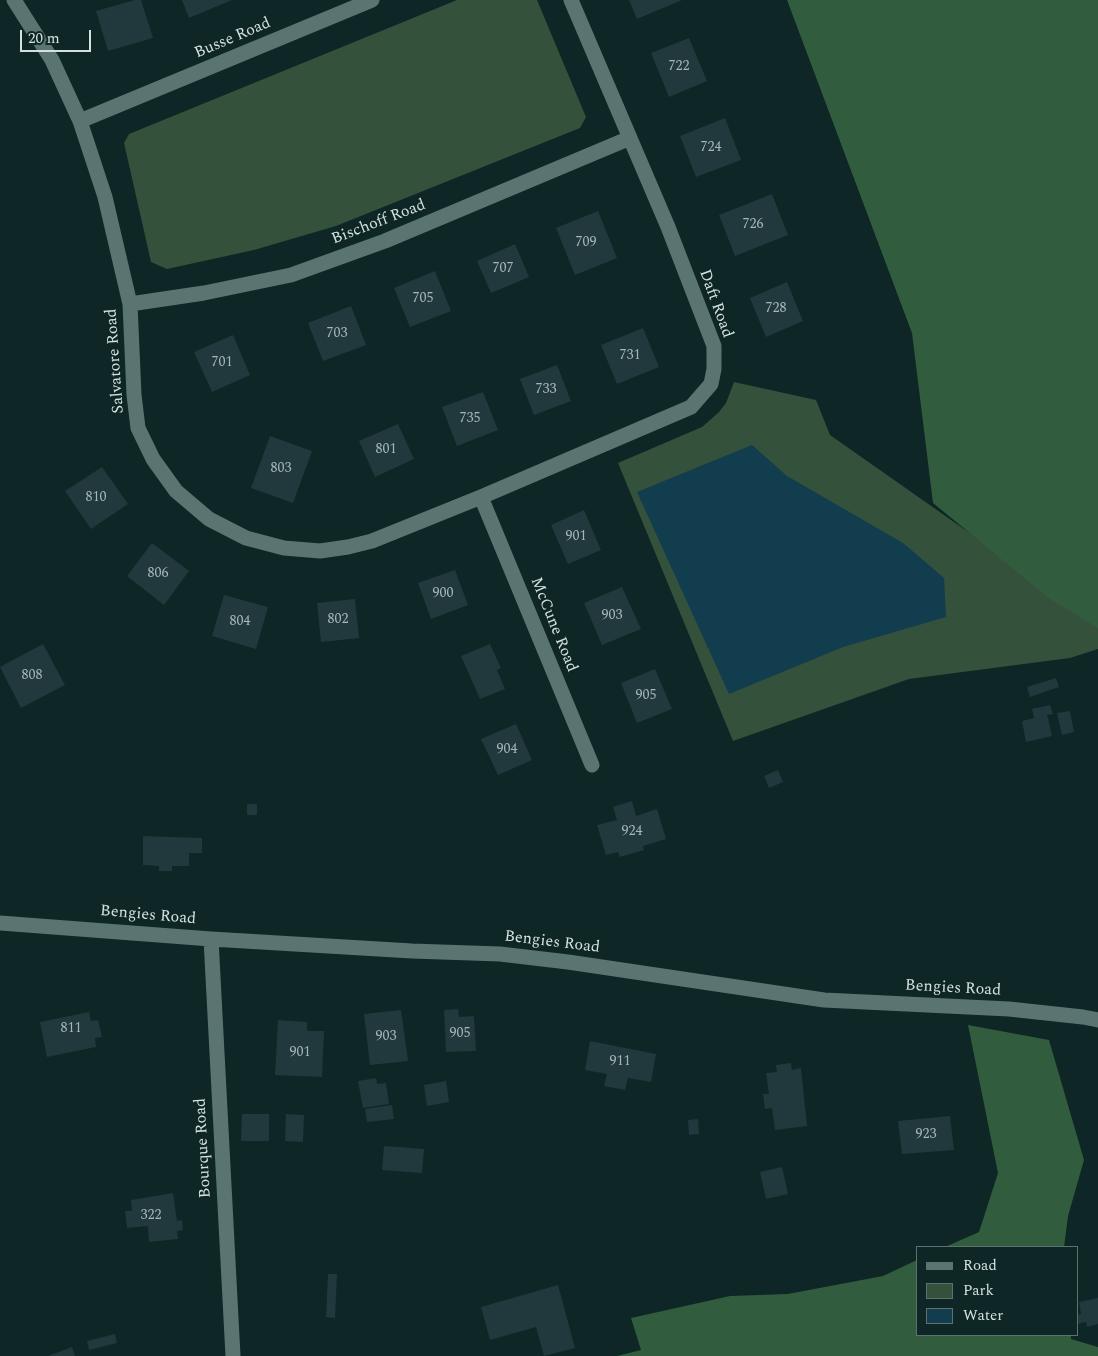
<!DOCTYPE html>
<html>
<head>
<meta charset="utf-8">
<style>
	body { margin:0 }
	#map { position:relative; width:1098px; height:1356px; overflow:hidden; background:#0e2625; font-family:Spectral,serif }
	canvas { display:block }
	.legend { position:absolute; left:916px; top:1246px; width:162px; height:90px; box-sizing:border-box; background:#0e2625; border:1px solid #5d7170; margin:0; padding:6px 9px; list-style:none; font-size:15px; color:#d3e1e0 }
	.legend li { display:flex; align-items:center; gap:10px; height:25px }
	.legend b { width:25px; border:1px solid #5d7170 }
	.scale { position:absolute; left:20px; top:30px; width:71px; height:22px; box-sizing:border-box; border:2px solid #d3e1e0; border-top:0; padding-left:6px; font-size:15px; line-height:18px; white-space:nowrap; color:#d3e1e0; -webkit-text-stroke:4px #0e2625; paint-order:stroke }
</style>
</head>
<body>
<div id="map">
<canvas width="1098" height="1356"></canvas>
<ul class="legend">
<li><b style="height:6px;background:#5a7472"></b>Road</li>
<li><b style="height:14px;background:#33513b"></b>Park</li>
<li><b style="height:14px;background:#113d4e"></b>Water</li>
</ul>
<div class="scale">20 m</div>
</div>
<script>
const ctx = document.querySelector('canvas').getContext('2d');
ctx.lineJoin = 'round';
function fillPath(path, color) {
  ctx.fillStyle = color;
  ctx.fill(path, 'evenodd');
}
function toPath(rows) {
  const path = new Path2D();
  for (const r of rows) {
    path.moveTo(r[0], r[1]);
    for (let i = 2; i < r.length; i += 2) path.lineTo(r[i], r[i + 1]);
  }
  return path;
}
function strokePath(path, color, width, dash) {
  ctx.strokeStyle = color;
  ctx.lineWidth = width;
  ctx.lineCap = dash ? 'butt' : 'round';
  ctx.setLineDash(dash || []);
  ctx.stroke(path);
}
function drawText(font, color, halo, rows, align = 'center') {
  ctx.font = font + ' Spectral,serif';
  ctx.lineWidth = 4;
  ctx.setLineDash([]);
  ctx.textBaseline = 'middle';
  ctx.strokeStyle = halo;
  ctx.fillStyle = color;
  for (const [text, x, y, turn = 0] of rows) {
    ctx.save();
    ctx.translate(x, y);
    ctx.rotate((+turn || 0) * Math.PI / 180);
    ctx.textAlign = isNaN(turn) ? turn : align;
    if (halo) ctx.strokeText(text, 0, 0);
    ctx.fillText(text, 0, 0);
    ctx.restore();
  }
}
fillPath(toPath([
	[457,0,537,0,586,117,580,128,336,226,254,250,167,269,151,262,124,143,129,134],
	[734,382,816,400,830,435,1098,623,1098,649,1070,658,909,679,733,741,618,463,702,427,719,412,726,403]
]), '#33513b');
fillPath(toPath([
	[787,0,1098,0,1098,628,1050,599,933,503,912,333],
	[968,1025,1049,1040,1084,1160,1068,1216,1064,1247,945,1247,979,1232,998,1173],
	[917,1260,917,1335,1071,1335,1071,1339,1098,1347,1098,1356,617,1356,641,1350,631,1318,730,1296,788,1294,883,1276]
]), '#315d3e');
fillPath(toPath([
	[752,445,787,476,903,543,944,578,946,617,843,647,729,694,637,492]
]), '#113d4e');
fillPath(toPath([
	[135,0,141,0,153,38,108,51,96,11],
	[182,0,232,0,189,18],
	[629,0,682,0,637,19],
	[689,38,707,81,669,97,651,53],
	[725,118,741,160,696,177,680,136],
	[772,194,788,235,735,256,719,215],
	[598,211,617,258,575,275,556,228],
	[515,244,529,277,491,293,477,261],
	[435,271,451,311,410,327,394,288],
	[787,282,803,321,766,337,750,298],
	[351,306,366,345,323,361,308,323],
	[643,328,659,367,617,384,601,345],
	[233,335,250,375,212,392,194,352],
	[557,365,571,401,534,415,520,379],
	[483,392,498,430,457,446,442,407],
	[398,424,414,459,375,477,359,441],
	[270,436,312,451,293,503,251,488],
	[102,467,128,504,91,529,65,491],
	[584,510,601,550,568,564,551,525],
	[152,543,189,571,164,605,127,576],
	[455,570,468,605,431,619,418,583],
	[622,587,641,629,602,645,584,603],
	[224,595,268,607,256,649,212,636],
	[355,599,359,638,321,642,317,603],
	[43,644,65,685,21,708,0,667],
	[490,644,501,668,497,670,505,689,480,699,461,656],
	[655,669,672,709,637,723,621,683],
	[1056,678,1059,687,1030,697,1027,687],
	[1050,705,1053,714,1047,715,1052,736,1026,742,1022,721,1034,718,1032,709],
	[1070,711,1074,732,1062,735,1057,713],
	[516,724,532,760,498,775,481,739],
	[778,770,783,782,769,788,764,776],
	[632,801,636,816,657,809,666,839,643,846,644,850,620,857,618,852,606,855,597,825,617,820,613,807],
	[247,804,257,804,257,815,247,815],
	[143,836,202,838,202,853,189,853,189,866,172,866,172,871,159,871,159,866,143,865],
	[458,1009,459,1017,474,1016,476,1051,446,1052,444,1010],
	[401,1010,408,1061,370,1065,364,1014],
	[89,1012,91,1021,98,1020,102,1037,95,1038,96,1047,47,1057,40,1022],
	[278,1020,307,1022,307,1031,324,1031,322,1077,275,1075],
	[590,1041,656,1054,651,1082,628,1078,625,1090,604,1086,607,1074,585,1070],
	[791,1063,792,1070,801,1068,807,1126,775,1130,772,1108,765,1109,763,1094,769,1094,766,1073,777,1072,776,1065],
	[376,1078,377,1084,386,1083,389,1104,363,1108,358,1081],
	[446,1081,449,1102,427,1106,424,1085],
	[392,1105,394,1119,367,1122,365,1109],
	[242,1114,269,1114,269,1141,241,1141],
	[286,1114,304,1115,303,1142,285,1141],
	[950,1116,954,1150,902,1154,898,1121],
	[698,1119,699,1134,689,1135,688,1120],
	[384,1146,424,1149,422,1173,382,1170],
	[782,1167,788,1194,766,1199,760,1172],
	[173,1193,177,1221,182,1220,183,1230,177,1231,178,1239,149,1242,148,1226,127,1228,125,1211,132,1211,131,1200],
	[328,1274,337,1274,335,1318,326,1317],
	[558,1285,575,1348,544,1356,536,1327,490,1340,481,1307],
	[1098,1298,1098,1324,1087,1327,1086,1322,1077,1324,1077,1315,1081,1314,1079,1302],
	[115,1334,117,1343,89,1350,87,1341],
	[72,1347,75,1356,48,1356]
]), '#21393d');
strokePath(toPath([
	[14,0,52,60,80,121,105,197,130,304,134,395,138,428,153,459,176,491,209,519,246,538,284,548,320,551,348,547,372,541,481,497,691,407,711,384,714,369,714,346,668,227,571,0],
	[80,121,372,0],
	[130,304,204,293,291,275,385,241,630,138],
	[481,497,592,765],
	[0,923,211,939,412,951,500,954,568,962,824,1000,1009,1009,1083,1017,1098,1020],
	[211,939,233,1356]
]), '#5a7472', 15);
drawText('14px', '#a6b7b7', null, [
	["722",679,67],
	["724",711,148],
	["726",753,225],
	["709",586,243],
	["707",503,269],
	["705",423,299],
	["728",776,309],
	["703",337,334],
	["731",630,356],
	["701",222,363],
	["733",546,390],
	["735",470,419],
	["801",386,450],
	["803",281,469],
	["810",96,498],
	["901",576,537],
	["806",158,574],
	["900",443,594],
	["903",612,616],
	["802",338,620],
	["804",240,622],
	["808",32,676],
	["905",646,696],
	["904",507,750],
	["924",632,832],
	["811",71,1029],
	["905",460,1034],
	["903",386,1037],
	["901",300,1053],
	["911",620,1062],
	["923",926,1135],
	["322",151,1216]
]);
drawText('16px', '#d3e1e0', '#0e2625', [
	["Busse Road",233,39,-23],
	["Bischoff Road",379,223,-21],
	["Daft Road",715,304,70],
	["Salvatore Road",116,361,-94],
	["McCune Road",553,625,68],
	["Bengies Road",148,916,5],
	["Bengies Road",552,943,7],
	["Bengies Road",953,989,3],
	["Bourque Road",204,1148,-93]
]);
</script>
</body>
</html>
